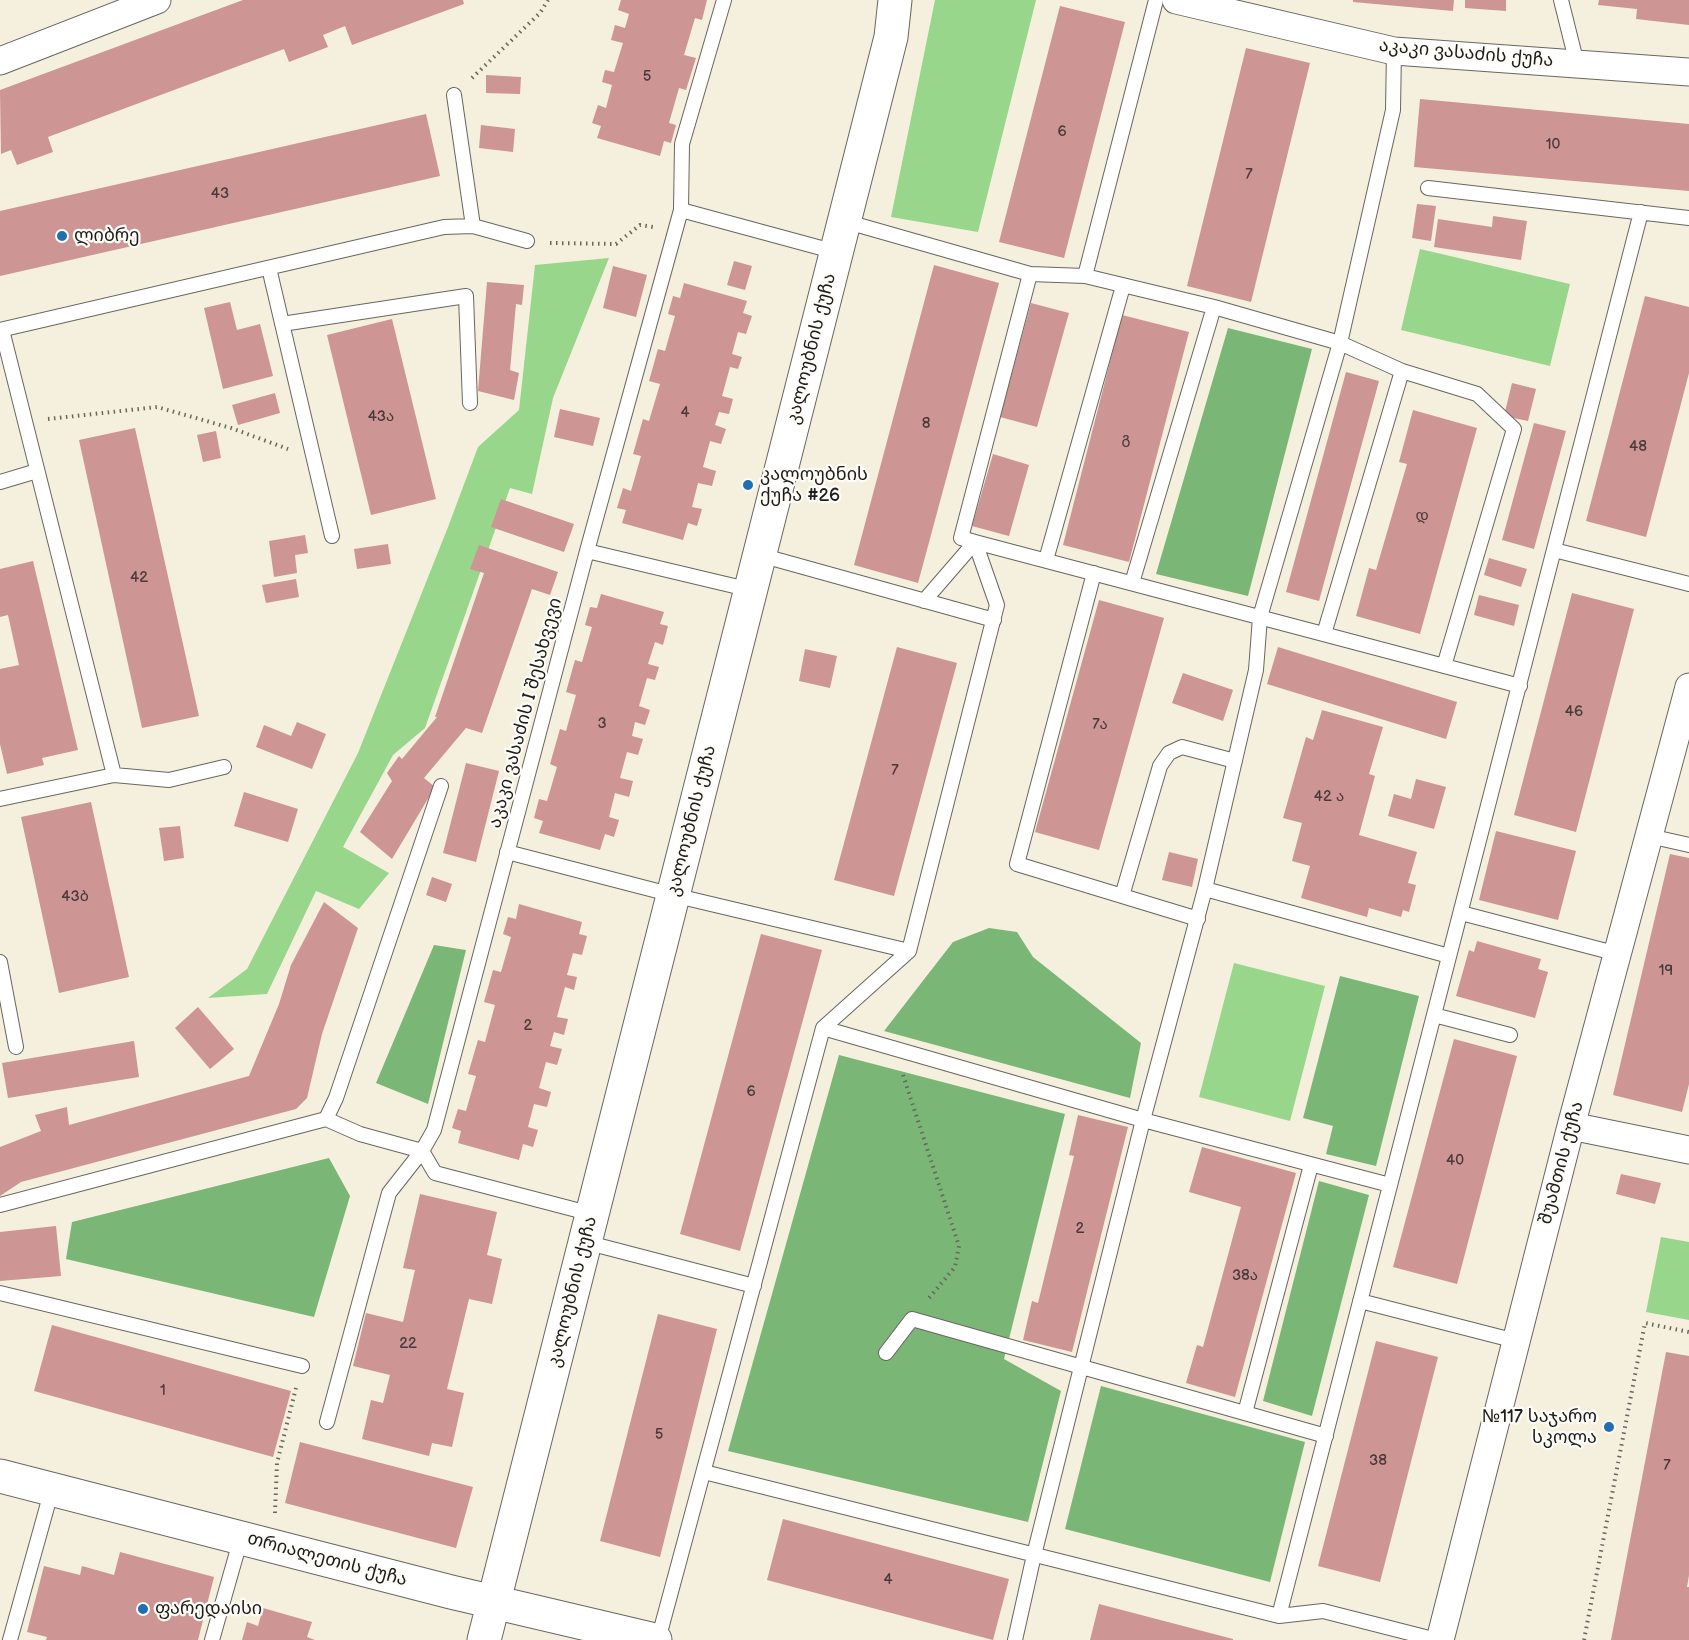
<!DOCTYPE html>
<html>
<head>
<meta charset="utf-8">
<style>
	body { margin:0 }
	canvas { display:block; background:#f5efdd }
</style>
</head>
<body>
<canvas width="1689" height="1640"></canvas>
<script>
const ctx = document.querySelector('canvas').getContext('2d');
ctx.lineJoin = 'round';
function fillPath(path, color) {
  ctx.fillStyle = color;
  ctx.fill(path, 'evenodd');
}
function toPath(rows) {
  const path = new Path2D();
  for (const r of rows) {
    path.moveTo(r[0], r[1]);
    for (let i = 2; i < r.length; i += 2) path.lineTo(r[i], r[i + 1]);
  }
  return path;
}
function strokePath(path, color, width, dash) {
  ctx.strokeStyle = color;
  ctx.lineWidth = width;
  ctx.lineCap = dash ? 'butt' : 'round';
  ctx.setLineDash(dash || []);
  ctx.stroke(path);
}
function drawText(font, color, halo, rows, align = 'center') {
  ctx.font = font + ' "Balsamiq Sans","Noto Sans Georgian",sans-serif';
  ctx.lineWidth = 4.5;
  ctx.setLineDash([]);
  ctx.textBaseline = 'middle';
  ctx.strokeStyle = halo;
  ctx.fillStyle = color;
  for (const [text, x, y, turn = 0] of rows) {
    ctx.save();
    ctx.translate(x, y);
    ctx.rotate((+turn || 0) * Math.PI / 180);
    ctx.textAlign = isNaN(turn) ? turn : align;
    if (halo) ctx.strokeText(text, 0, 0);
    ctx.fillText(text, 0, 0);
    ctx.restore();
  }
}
fillPath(toPath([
	[935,0,1036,0,978,232,891,217],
	[1420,249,1570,284,1550,366,1401,330],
	[609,258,553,398,532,494,510,488,425,728,393,755,343,847,389,873,359,909,316,891,267,994,208,998,247,969,358,753,448,527,478,447,519,410,535,265],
	[1234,963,1325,986,1290,1121,1199,1097],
	[1661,1237,1689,1242,1689,1320,1646,1312]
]), '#98d68b');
fillPath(toPath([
	[1228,328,1312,349,1248,596,1156,574],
	[989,928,1017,932,1033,957,1141,1043,1130,1098,884,1031,953,942],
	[434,945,466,950,428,1104,376,1083],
	[1340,976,1419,996,1376,1166,1326,1154,1333,1126,1303,1118],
	[839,1055,1065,1114,1004,1359,1061,1391,1028,1522,728,1451],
	[329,1158,350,1196,314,1317,66,1259,72,1222],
	[1319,1181,1369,1195,1312,1416,1263,1401],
	[1101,1386,1305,1442,1270,1582,1065,1529]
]), '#7ab777');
fillPath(toPath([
	[243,0,463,0,464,4,352,45,345,26,323,35,328,47,289,62,284,49,48,137,53,152,17,165,11,150,1,154,0,90],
	[621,0,707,0,702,20,695,18,684,55,696,58,686,90,679,88,669,123,676,125,671,143,664,141,660,156,597,138,601,126,592,123,598,105,606,108,612,85,602,82,605,70,614,72,623,43,611,40,615,25,625,28,629,14,618,10],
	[1353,0,1454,0,1453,11,1353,2],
	[1465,0,1506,0,1506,11,1465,8],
	[1599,0,1689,0,1689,25,1636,19,1637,9,1598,5],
	[1060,6,1125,22,1064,258,999,242],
	[1246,48,1310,63,1251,302,1187,286],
	[486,75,521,77,520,94,486,93],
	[1420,99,1689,124,1689,191,1414,167],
	[426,114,440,176,0,276,0,211],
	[481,125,515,129,513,152,479,148],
	[1417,204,1436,206,1431,241,1412,238],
	[1493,216,1527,221,1521,260,1434,247,1438,219,1492,227],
	[734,261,752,266,745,290,727,285],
	[934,265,999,283,918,583,854,565],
	[613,266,647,275,636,317,603,308],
	[487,282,524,285,522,305,516,304,510,370,519,373,514,400,478,391],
	[684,283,747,301,743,313,752,316,746,334,738,332,732,354,742,357,738,369,730,367,722,396,733,399,729,414,719,412,715,425,726,429,721,444,710,441,703,467,716,471,712,486,698,483,692,507,702,509,697,526,688,523,683,540,622,523,626,510,617,508,623,488,631,491,641,456,633,454,643,419,649,421,660,384,649,381,658,349,665,351,675,316,668,314,673,296,680,298],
	[1645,296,1689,307,1689,373,1646,537,1586,521],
	[230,302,237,330,260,324,273,376,223,389,204,308],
	[1031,303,1069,313,1037,427,1000,417],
	[1122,315,1189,332,1129,562,1063,545],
	[392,319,436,499,371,515,327,335],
	[1346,372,1379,381,1319,601,1286,592],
	[1512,383,1536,389,1528,421,1504,416],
	[275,393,280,413,238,425,232,405],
	[560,409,600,418,593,446,554,437],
	[1413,410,1477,428,1420,634,1356,616,1369,568,1376,570,1407,464,1399,462],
	[1534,423,1566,431,1534,549,1502,540],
	[135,428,199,716,142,728,79,440],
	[216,431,221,458,203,462,197,435],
	[993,454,1029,465,1009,536,972,526],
	[501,499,574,524,564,552,491,527],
	[305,535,308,553,295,555,297,573,274,577,269,541],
	[388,544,391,564,357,569,354,549],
	[479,545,558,572,550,595,532,589,482,733,466,728,424,778,435,787,392,859,360,832,392,781,387,773,399,756,402,759,437,717,435,717,484,573,470,569],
	[1489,558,1527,569,1521,587,1484,575],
	[33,561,78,750,42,758,44,765,7,774,0,744,0,669,19,665,8,615,0,617,0,569],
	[296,579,299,597,266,603,262,585],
	[1572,593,1634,609,1576,832,1514,815],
	[601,594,664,612,660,624,668,626,663,645,655,642,648,664,659,667,655,680,647,678,639,706,650,710,645,725,635,722,632,736,643,739,638,755,627,752,620,778,633,781,629,797,615,793,609,817,619,820,614,837,605,834,600,850,539,833,543,821,534,818,539,799,547,801,557,767,550,764,560,729,566,731,576,695,566,692,575,660,582,662,592,627,585,625,590,607,597,608],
	[1479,595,1519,605,1514,626,1474,615],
	[1099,600,1164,618,1099,850,1035,832],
	[897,647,957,663,894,896,834,880],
	[1278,647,1457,702,1446,739,1267,684],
	[805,649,837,656,830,688,799,681],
	[1183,673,1233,690,1223,721,1172,703],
	[1322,710,1383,727,1369,774,1375,776,1359,835,1417,852,1408,883,1416,885,1409,912,1403,910,1401,917,1369,908,1367,917,1301,898,1310,866,1292,861,1302,823,1283,818,1306,737,1313,740],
	[297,722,326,734,312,769,256,747,264,725,291,736],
	[466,763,499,771,476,862,443,853],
	[1416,779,1446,787,1434,829,1388,816,1394,794,1411,799],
	[244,792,298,809,288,842,234,826],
	[91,802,129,977,59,993,21,817],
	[180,826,184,858,164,861,159,828],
	[1496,831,1576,851,1558,920,1479,900],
	[1169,852,1198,859,1192,887,1162,880],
	[1670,854,1689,858,1689,1084,1682,1112,1613,1095],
	[432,877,452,884,446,902,426,895],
	[324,902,358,928,322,1034,307,1098,296,1109,21,1182,0,1196,0,1147,41,1131,35,1115,67,1107,69,1125,249,1076,279,1004,291,965],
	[519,904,582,922,579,934,587,936,582,955,573,953,567,975,577,977,574,990,565,987,557,1017,568,1019,564,1035,554,1032,550,1046,562,1049,557,1065,546,1062,539,1088,551,1092,547,1107,534,1104,528,1127,538,1130,533,1147,523,1144,519,1160,458,1143,461,1131,452,1128,458,1109,466,1111,476,1076,468,1074,478,1040,485,1042,495,1005,484,1002,493,970,501,972,511,937,503,934,508,917,516,919],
	[761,934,822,950,740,1251,680,1234],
	[1477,941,1541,959,1538,969,1548,972,1535,1018,1456,996,1469,950,1474,952],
	[198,1007,234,1049,210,1069,175,1028],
	[1454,1039,1517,1056,1457,1284,1393,1267],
	[134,1041,139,1077,8,1098,2,1063],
	[1078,1115,1128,1127,1072,1352,1023,1340,1032,1301,1038,1303,1074,1156,1069,1155],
	[1202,1147,1296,1173,1235,1397,1186,1383,1197,1345,1203,1347,1241,1207,1189,1192],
	[1621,1174,1661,1183,1655,1204,1616,1194],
	[420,1194,497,1212,487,1255,502,1259,492,1304,469,1299,447,1389,464,1393,452,1447,432,1443,429,1456,362,1439,371,1400,383,1403,390,1375,353,1366,366,1313,403,1322,415,1270,403,1268],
	[56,1226,61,1276,0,1281,0,1232],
	[658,1314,717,1329,660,1557,600,1541],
	[52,1325,291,1391,273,1457,34,1391],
	[1376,1341,1438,1357,1380,1582,1318,1566],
	[1666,1352,1689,1356,1689,1575,1687,1587,1689,1587,1689,1640,1611,1640],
	[300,1442,473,1487,456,1548,285,1503],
	[783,1519,1009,1579,993,1640,767,1580],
	[120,1552,214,1577,198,1640,46,1640,47,1637,27,1632,44,1566,80,1575,82,1566,114,1575],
	[1099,1604,1233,1639,1233,1640,1090,1640],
	[263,1608,312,1622,307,1637,315,1640,242,1640,247,1622,258,1626]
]), '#cd9594');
const service = toPath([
	[1561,0,1577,64],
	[454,95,473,226],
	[1428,188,1689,218],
	[681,210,836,252],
	[844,221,1030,274],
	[269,268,332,536],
	[1085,276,1214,307,1340,343,1402,371,1324,634],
	[282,324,466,296,470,403],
	[0,330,444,227,473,226,527,241],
	[1402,371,1477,394,1514,429,1444,666],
	[0,482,37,471],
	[1554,550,1689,584],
	[587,551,751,590],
	[760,555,994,620],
	[1046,560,1123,286],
	[1094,573,1017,864,1198,919],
	[1132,583,1214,307],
	[924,601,975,542,1520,686],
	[114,775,169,780,224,767],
	[0,799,114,775,2,330],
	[1649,836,1689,845],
	[507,852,673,895,909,951],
	[1205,889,1449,956],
	[1122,896,1160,766,1169,753,1182,747,1235,761],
	[1461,913,1618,954],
	[0,962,16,1047],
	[1434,1015,1510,1035],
	[823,1028,1143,1120,1390,1185],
	[326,1119,360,1134,422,1151,435,1173,592,1214],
	[0,1205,326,1119,336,1098,441,786],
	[585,1242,754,1286],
	[0,1293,302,1366],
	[1360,1301,1516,1341],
	[886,1353,912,1319,1326,1436],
	[1245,1413,1311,1165],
	[327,1422,389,1193,422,1151,434,1130,587,551,681,210,682,144,724,0],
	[704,1472,1279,1616,1323,1611,1437,1640],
	[1279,1616,1641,212],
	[10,1640,52,1489],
	[212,1640,241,1538],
	[658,1640,823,1028,909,951,997,605,975,542,961,538,1030,274,1085,276,1156,0],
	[1015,1640,1034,1555,1143,1120,1205,889,1256,670,1260,617,1340,343,1393,110,1394,51]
]);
const minor = toPath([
	[1176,0,1394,51,1689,72],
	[0,61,157,0],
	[1571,1126,1689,1150],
	[1440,1640,1571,1126,1689,687]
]);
const tertiary = toPath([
	[0,1476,451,1592,655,1640],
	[484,1640,891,37,895,0]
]);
strokePath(service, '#686660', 16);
strokePath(minor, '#686660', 29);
strokePath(tertiary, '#686660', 35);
strokePath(toPath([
	[472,78,540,13,548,0],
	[550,243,616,244,640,225,653,227],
	[48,419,157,407,231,428,288,449],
	[903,1075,959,1246,955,1267,929,1298],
	[275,1513,277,1463,296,1388],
	[1584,1640,1645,1323,1689,1332]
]), '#686660', 4, [1.5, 4.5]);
strokePath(service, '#fff', 14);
strokePath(minor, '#fff', 27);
strokePath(tertiary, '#fff', 33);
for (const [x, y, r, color] of [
	[62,236,6,"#1f6fb2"],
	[748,485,6,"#1f6fb2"],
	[1609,1427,6,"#1f6fb2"],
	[143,1609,6,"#1f6fb2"]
]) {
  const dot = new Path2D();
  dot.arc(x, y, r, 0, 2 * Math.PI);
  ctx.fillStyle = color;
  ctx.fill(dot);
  strokePath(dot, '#fdfcf7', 2);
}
drawText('15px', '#483a3a', null, [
	["5",647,77],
	["6",1062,132],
	["10",1553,145],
	["7",1249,175],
	["43",220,194],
	["4",685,413],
	["43ა",381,417],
	["8",926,424],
	["გ",1126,439],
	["48",1638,447],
	["დ",1422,516],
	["42",139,578],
	["46",1574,712],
	["3",602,724],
	["7ა",1100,725],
	["7",895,771],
	["42 ა",1329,797],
	["43ბ",75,897],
	["19",1666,971],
	["2",528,1026],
	["6",751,1092],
	["40",1455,1161],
	["2",1080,1229],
	["38ა",1245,1276],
	["22",408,1344],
	["1",163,1391],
	["5",659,1435],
	["38",1378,1461],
	["7",1667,1466],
	["4",888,1580]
]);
drawText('18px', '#1c1c1c', '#fdfcf7', [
	["აკაკი ვასაძის ქუჩა",1466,54,5],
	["კალოუბნის ქუჩა",812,349,-76],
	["აკაკი ვასაძის I შესახვევი",526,713,-75],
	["კალოუბნის ქუჩა",692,821,-76],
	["შუამთის ქუჩა",1562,1163,-75],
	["კალოუბნის ქუჩა",573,1292,-76],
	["თრიალეთის ქუჩა",327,1560,15]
]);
drawText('18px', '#1c1c1c', '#fdfcf7', [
	["ლიბრე",74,236],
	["კალოუბნის",760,475],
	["ქუჩა #26",760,496],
	["№117 საჯარო",1597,1417,"right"],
	["სკოლა",1597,1438,"right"],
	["ფარედაისი",155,1609]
], 'left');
</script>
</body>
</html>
